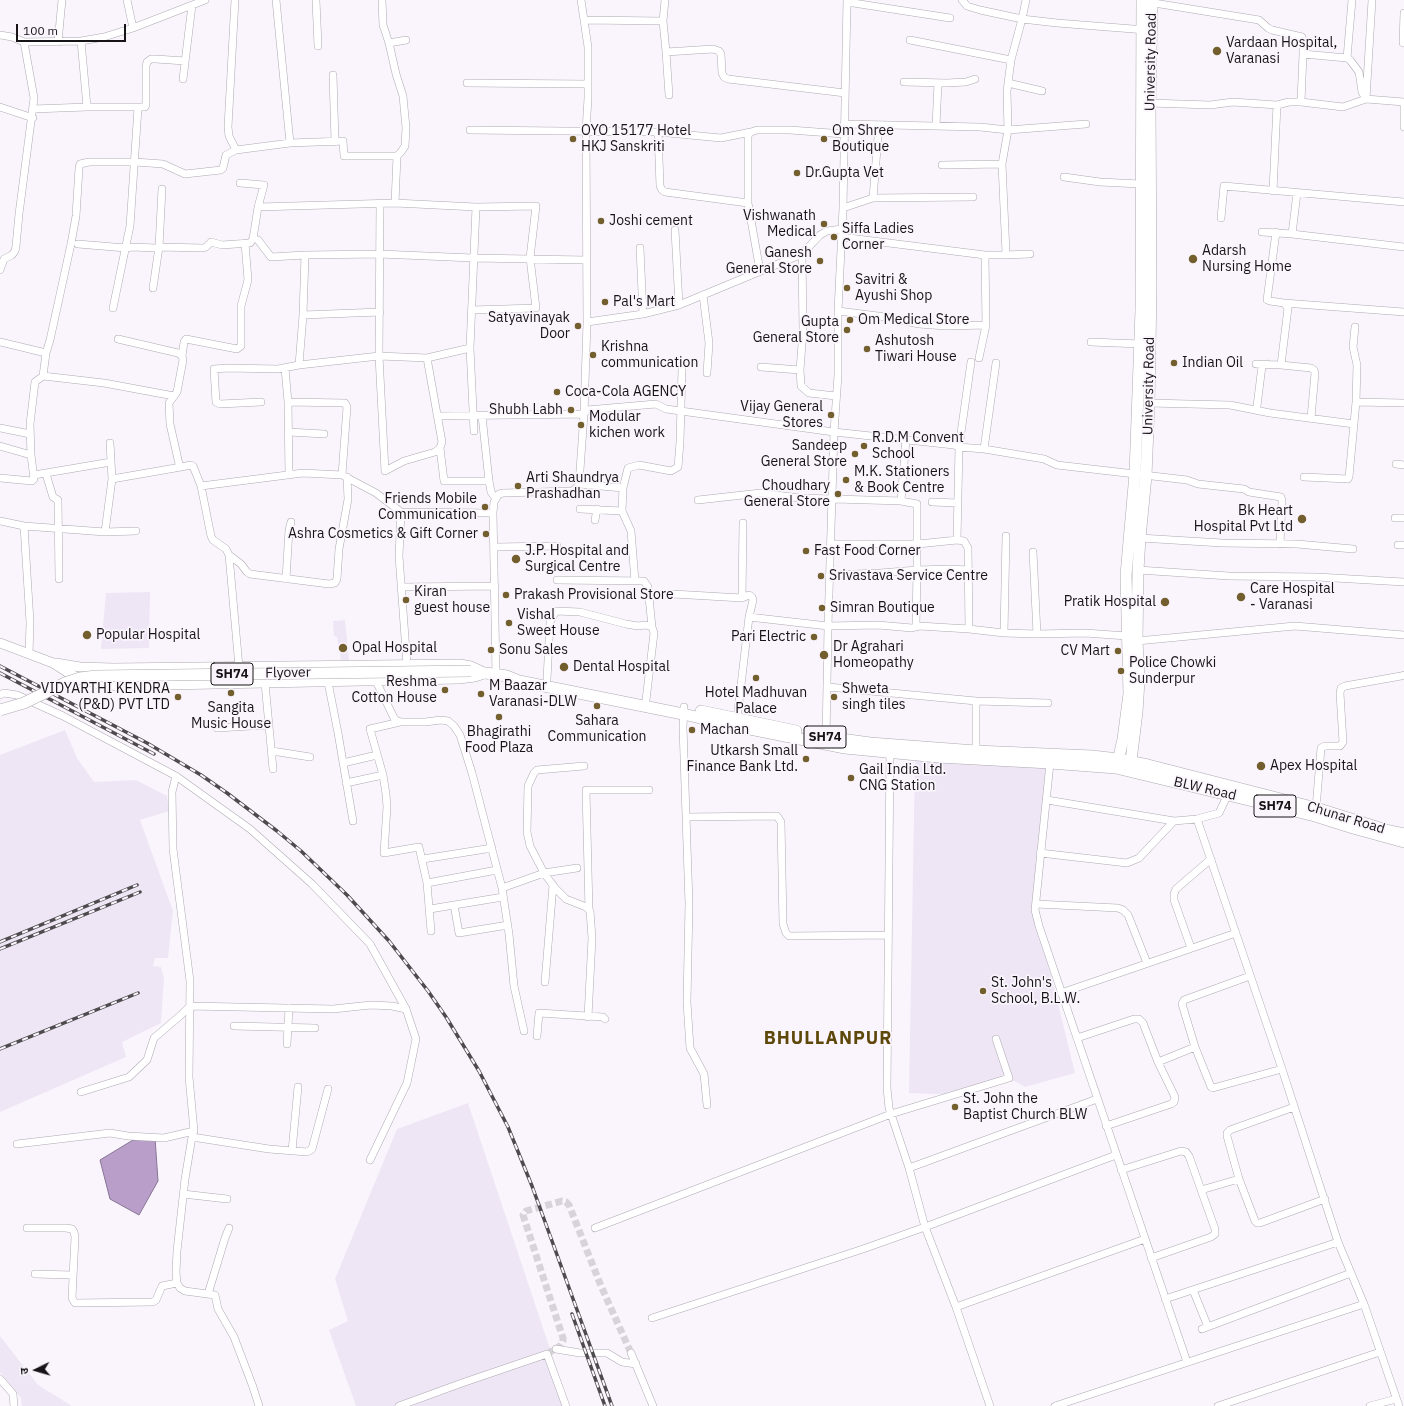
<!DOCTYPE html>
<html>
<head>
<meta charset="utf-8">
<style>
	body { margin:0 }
	#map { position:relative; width:1404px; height:1406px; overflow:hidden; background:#faf5fd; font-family:"IBM Plex Sans","Noto Sans Devanagari",sans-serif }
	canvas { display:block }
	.north { position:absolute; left:16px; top:1350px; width:40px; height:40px; -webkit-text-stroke:3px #faf5fd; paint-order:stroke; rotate:265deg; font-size:11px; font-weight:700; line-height:16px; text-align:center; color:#161417 }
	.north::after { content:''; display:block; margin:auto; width:14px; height:18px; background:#161417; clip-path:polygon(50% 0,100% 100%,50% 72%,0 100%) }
	.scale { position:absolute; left:16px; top:24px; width:110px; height:18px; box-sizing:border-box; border:2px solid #161417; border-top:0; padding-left:5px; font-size:12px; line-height:14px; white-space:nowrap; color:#161417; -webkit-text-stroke:3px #faf5fd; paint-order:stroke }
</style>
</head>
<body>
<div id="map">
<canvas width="1404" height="1406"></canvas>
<div class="north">उ</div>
<div class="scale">100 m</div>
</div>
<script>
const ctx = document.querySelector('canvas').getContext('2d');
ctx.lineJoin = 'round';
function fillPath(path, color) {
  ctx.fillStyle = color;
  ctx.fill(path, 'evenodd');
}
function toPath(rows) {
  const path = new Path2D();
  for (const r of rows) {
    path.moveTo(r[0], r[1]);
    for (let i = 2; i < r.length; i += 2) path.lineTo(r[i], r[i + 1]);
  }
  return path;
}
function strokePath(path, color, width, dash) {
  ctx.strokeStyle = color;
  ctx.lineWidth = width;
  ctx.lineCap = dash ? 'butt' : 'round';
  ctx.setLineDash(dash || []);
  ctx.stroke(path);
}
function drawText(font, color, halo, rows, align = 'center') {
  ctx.font = font + ' "IBM Plex Sans",sans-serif';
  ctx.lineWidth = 3.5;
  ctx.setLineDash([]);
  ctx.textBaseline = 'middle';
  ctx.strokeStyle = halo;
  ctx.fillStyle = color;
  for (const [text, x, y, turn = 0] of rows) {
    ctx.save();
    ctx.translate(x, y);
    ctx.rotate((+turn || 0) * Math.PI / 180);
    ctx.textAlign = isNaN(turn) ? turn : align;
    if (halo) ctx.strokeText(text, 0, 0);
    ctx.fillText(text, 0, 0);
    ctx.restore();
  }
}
fillPath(toPath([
	[150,592,149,648,101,649,106,593],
	[345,620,349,660,341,660,337,637,334,636,333,621],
	[65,730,77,758,94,782,136,780,167,796,169,811,140,820,173,911,168,958,155,958,153,966,161,967,164,978,161,1023,122,1042,126,1057,0,1112,0,755],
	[915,760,1046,768,1035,910,1075,1073,1025,1087,1009,1078,967,1095,909,1093],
	[468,1103,569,1406,356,1406,329,1330,348,1321,335,1279,397,1129],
	[0,1336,38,1385,72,1406,22,1406,21,1398,0,1372]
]), '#efe6f5');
const water = toPath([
	[155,1138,158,1181,139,1215,110,1199,100,1160,133,1140,155,1138]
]);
fillPath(water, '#b89ec9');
strokePath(water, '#877594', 1);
strokePath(toPath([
	[547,1354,560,1346,563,1341,563,1338,523,1215,526,1211,562,1201,566,1202,569,1205,601,1286,631,1353]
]), '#d8d3da', 7, [7, 3.5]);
const minor = toPath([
	[127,0,133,28],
	[235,0,228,127,229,136,236,150],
	[276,0,290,143],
	[316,0,318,46],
	[382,0,383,25,389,43,406,40],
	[665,0,663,21,666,52,713,49,719,51,721,54,722,73,724,77,728,79,845,93],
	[962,0,967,6,980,10,1022,19,1057,23,1146,30],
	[847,2,950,18],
	[1148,2,1259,20,1268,28,1272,30,1302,37,1303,41,1303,54,1347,58,1350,60,1359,72,1362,92,1366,99,1404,102],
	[585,20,663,21],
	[0,35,12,37,24,42,34,98,19,214,16,246,15,251,12,255,4,259,0,270],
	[910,40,1011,60],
	[81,41,87,107],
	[24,42,81,41,104,37,133,28,205,0],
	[58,42,62,0],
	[389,43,396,74,403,96,406,128,405,146,401,152,397,156],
	[1403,43,1404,13],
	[666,52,669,95],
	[1347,58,1352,0],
	[333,75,335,142],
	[183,79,192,5],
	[904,82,947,83,966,82,975,79],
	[467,83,588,84],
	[1008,83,1042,91],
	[1301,102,1303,54],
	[1404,102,1404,127],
	[1150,103,1210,105,1233,102,1277,105,1289,102,1301,102,1343,107,1366,99,1372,0],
	[0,107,33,118],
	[33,109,87,107,145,107,146,105,146,66,147,62,151,59,156,59,185,61],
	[844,124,980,127,1008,130,1086,124],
	[936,126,938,83],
	[470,130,658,132,660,186,662,190,665,192,748,203,760,271],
	[658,132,721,138,751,132],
	[942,165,1002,164],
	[1064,177,1100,182,1140,184],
	[1273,191,1277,105],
	[873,198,879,125],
	[748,203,748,135,751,132,757,130,790,130,844,134],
	[380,204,379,356,385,471,404,461,435,452,440,448,442,442,427,358],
	[258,207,395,203,476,207,470,348,427,358,379,356,299,365,278,369,228,368,214,369,216,402,220,404,261,402],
	[843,208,873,198,973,197],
	[1221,218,1224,186,1404,202],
	[675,230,679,305],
	[1262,232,1292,234,1404,247],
	[1276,232,1267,300,1270,301,1284,303,1288,308,1281,365,1311,368,1314,370,1315,373,1311,418],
	[1292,234,1297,193],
	[841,237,985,255,1005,255,1006,253,1002,164,1008,130,1007,91,1011,60,1022,19,1026,0],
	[258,240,271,257,305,255,380,254,473,258,586,260],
	[78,244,126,248,132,247,156,248,159,247,203,248,206,247,211,242,222,245,250,243,253,239,258,207,264,185,240,183],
	[640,248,643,314],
	[802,254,803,331,800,370,801,386,809,393,836,396],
	[1005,255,1030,254],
	[153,288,159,247,162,189],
	[703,295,709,343,707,373],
	[1284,303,1404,312],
	[113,308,130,226,138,108],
	[472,310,536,308,530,258,536,206,476,207],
	[838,311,886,317,919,324,946,326,986,325],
	[303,315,380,312],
	[587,322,643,314,679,305,802,254,820,235,827,231,842,229],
	[1355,327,1353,347,1357,365,1356,402],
	[118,339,178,353,182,356,183,360,177,392,169,403,170,424,179,464,181,467,191,465,193,466,201,486,211,536,213,540,226,549,229,555,239,667],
	[0,342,46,353,43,376,104,383,174,396],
	[1091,342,1140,344],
	[470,348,474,431],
	[46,353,50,340,71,244,76,216,79,168,80,164,89,162,135,162,163,164,185,174,221,170,223,168,226,155,236,150,290,143,343,141,344,156,397,156,395,203],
	[182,356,184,342,186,339,237,349,241,346,241,306,248,280,245,243],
	[979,358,986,325,985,255],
	[1256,364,1281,365],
	[299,365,303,315,305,255],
	[761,367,800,370],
	[285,368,288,402,289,475],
	[288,402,345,403,347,407,342,475],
	[1149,403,1230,405,1270,413,1354,424],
	[1257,406,1262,366,1267,364],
	[437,416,584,414,587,410,656,404,666,409,710,415,834,432,954,445,959,447,984,449,1044,459,1057,465,1187,480,1198,484,1244,489,1249,492,1281,497,1282,501,1280,544],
	[482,416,489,481,491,492,496,499],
	[0,428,30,434],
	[289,432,324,434],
	[0,446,31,455],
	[440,448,444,481,489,481],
	[984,449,996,363],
	[1396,464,1404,465],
	[46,474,53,497,58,500,59,579],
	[34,475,111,462],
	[1304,477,1348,479,1349,477,1356,402,1404,403],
	[0,478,32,481,34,479,31,455,30,424,35,382,43,376],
	[112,479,181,467],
	[579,484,623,488,628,468,639,465,671,471,678,467,680,442,682,369],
	[201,486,303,473,342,475,376,493,401,512,493,513],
	[623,488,622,511,631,531,635,581],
	[835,499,901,501],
	[698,500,761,493,799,498,833,499],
	[932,502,958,503],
	[580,509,622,511],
	[401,512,399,556,407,665],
	[1395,518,1404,518],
	[595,520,597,509],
	[0,521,24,526,105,532,136,531],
	[24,526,30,622,29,654],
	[105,532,112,479,110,443],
	[1140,538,1222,543,1297,544,1353,549],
	[957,540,959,447,971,362],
	[831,544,918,544,957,540,964,541,968,548,969,629,1004,633,1037,634,1085,633,1127,636],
	[1398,545,1404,545],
	[495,547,557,546],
	[1033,552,1037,634],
	[229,555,241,564,247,572,250,574,329,584,335,583,337,579,339,549,348,499,347,477],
	[1138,570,1229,576,1317,577,1404,582],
	[830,575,880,573,917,570,949,569,968,570],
	[286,579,289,530,291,522],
	[557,580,644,581,648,587,652,627],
	[402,587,495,586],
	[649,595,673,594,742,598],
	[749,617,828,626,878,625,912,628,915,627,916,625,917,570,917,504,901,501,906,439],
	[915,627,919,626,969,629],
	[1004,633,1006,536],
	[1137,641,1295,626,1404,635],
	[496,674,493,513,494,502,499,494,503,493,572,491,576,488,579,484,584,414,587,322,586,131,588,98,588,47,581,0],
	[547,679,550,622,556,611,580,612,626,624,638,626,646,625,652,627,654,633,646,700],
	[376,681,394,718,397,721,401,722,425,722,441,720,448,721,454,726,460,735,472,773,502,888,509,934,514,986,524,1031],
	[328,682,338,733,353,821],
	[265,683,273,769],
	[828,687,976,701],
	[0,695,4,693,17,695,63,716,176,776,250,829,312,884,370,944,406,1009,416,1039,407,1083,370,1160],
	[684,707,683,727,689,904,687,1002,690,1048,704,1074,707,1105],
	[737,719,749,617,753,600,752,597,749,595,742,598,743,523],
	[400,722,370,729,383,775,386,794,387,807,384,853,419,847,427,883,431,931],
	[217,728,268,725],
	[826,741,828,626,834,432,838,375,838,311,843,208,847,0],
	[890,749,887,1088,889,1108,909,1168,925,1227,956,1307,990,1406],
	[272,751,310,757],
	[976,751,976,701,1048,703],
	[343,763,377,755],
	[1050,763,1035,910,1039,926,1187,1362],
	[584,766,537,770,534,773,528,786,527,832,530,846,544,873,555,888,566,899,586,907,590,911,592,938,588,1017],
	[176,776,172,792,173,849,190,981,189,1077,194,1131,192,1137,185,1179,177,1251,176,1272,177,1283,180,1288,185,1291,215,1295,218,1309,234,1337,253,1387,259,1406],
	[346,783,383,775],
	[1228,794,1219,813,1197,819,1282,1069,1338,1242,1364,1304,1399,1406],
	[1047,800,1174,821],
	[1316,808,1321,748,1325,746,1340,746,1343,742,1340,693,1341,688,1345,686,1401,676,1404,675],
	[686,817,777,816,781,822,783,924,786,933,789,936,888,935],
	[1040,853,1127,863,1139,858,1174,821,1197,819],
	[423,859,492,848],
	[427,883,497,870],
	[502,888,544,873,577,868],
	[1036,904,1118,908,1123,910,1128,915,1147,963],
	[454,905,459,933,508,925],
	[430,909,503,897],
	[589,910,586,790,649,790],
	[1191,948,1174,900,1174,894,1176,889,1211,859],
	[1250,976,1184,1000,1182,1004,1195,1047,1211,1087,1213,1088,1282,1069],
	[545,982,553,885],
	[1061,993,1236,933],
	[234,1026,315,1028],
	[537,1036,539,1013,603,1017,605,1019],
	[1077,1038,1134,1019,1139,1019,1143,1023,1158,1062,1175,1097,1174,1102,1171,1104,1106,1126],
	[287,1044,289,1008],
	[1158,1062,1195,1047],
	[81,1092,129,1077,147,1060,154,1038,181,1015,190,1006,333,1009,371,1005,392,1006,406,1009],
	[1294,1107,1230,1130,1227,1133,1227,1136,1239,1179,1255,1221,1257,1223,1260,1223,1325,1199],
	[192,1137,269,1149,307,1152,309,1151,312,1149,328,1089],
	[17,1144,110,1133,128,1136,164,1138,194,1131],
	[292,1151,298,1087],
	[909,1168,1097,1099],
	[1121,1170,1181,1151,1186,1152,1189,1156,1215,1229,1215,1234,1211,1237,1151,1258],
	[1201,1190,1239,1179],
	[183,1194,227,1199],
	[27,1228,66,1228,72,1229,74,1232,75,1237,72,1298,75,1303,153,1302,156,1300,162,1286,177,1283],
	[595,1228,891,1114,1009,1078,996,1039],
	[35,1274,72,1275],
	[1193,1290,1208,1327],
	[208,1294,225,1238,229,1228],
	[1165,1299,1338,1242],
	[956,1307,1145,1239],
	[652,1318,863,1249,925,1227,1116,1155],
	[1202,1329,1351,1273],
	[556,1349,580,1353,607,1353,622,1362,636,1364],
	[631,1353,653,1406],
	[0,1379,13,1394,14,1406],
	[399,1406,462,1383,547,1354,566,1406],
	[1055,1406,1364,1304],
	[1218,1406,1380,1352],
	[1370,1406,1396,1399]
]);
const tertiary = toPath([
	[0,643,53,663,70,674,94,683,118,686,459,679,475,677,487,673],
	[56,663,80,667,113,668,460,664,471,666,480,670]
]);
const primary = toPath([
	[471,671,507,676,519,681,683,714,735,726,845,748,938,757,1050,763,1116,768,1315,816,1353,828,1404,842],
	[701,711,796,731],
	[819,736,870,743,976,751,1092,756,1118,759,1148,765,1316,808,1386,830,1404,834],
	[1117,766,1123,739,1129,694,1126,575,1135,474,1141,310,1142,0],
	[1130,769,1137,712,1139,681,1137,641,1138,570,1140,538,1146,476,1149,403,1151,289,1150,103,1152,0]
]);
strokePath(minor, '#aea9b1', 8);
strokePath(tertiary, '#aea9b1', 10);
strokePath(primary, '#aea9b1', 12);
strokePath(minor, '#fff', 7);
strokePath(tertiary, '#fff', 9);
strokePath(primary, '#fff', 11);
const rail = toPath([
	[0,666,147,743,201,775,227,793,277,831,301,851,347,895,389,941,428,991,446,1017,479,1071,508,1127,532,1186,612,1406],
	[0,673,154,754],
	[0,942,137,885],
	[0,949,140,892],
	[0,1049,138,993],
	[572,1314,605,1406]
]);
strokePath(rail, '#4e4b4f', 3.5);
strokePath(rail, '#faf5fd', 2, [6]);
const primaryBridge = toPath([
	[0,710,24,703,65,683,80,678,96,676,471,671]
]);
strokePath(primaryBridge, '#aea9b1', 12, []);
strokePath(primaryBridge, '#fff', 11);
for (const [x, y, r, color] of [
	[1217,51,5,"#735f2e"],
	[573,139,4,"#735f2e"],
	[824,139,4,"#735f2e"],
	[797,173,4,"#735f2e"],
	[601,221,4,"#735f2e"],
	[824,224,4,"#735f2e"],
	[834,237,4,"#735f2e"],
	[1193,259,5,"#735f2e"],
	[820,261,4,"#735f2e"],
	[847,288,4,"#735f2e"],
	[605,302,4,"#735f2e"],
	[850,320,4,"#735f2e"],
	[578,326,4,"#735f2e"],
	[847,330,4,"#735f2e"],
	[867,349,4,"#735f2e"],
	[593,355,4,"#735f2e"],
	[1174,363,4,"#735f2e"],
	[557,392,4,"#735f2e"],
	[571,410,4,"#735f2e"],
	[831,415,4,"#735f2e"],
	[581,425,4,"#735f2e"],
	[864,446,4,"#735f2e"],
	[855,454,4,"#735f2e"],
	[846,480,4,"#735f2e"],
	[518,486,4,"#735f2e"],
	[838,494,4,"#735f2e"],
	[485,507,4,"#735f2e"],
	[1302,519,5,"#735f2e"],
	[486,534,4,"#735f2e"],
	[806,551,4,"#735f2e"],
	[516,559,5,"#735f2e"],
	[821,576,4,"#735f2e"],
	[506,595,4,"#735f2e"],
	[1241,597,5,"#735f2e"],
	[406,600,4,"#735f2e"],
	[1165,602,5,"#735f2e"],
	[822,608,4,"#735f2e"],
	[509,623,4,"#735f2e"],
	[87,635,5,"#735f2e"],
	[814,637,4,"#735f2e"],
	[343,648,5,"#735f2e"],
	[491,650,4,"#735f2e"],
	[1118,651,4,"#735f2e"],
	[824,655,5,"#735f2e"],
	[564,667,5,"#735f2e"],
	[1121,671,4,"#735f2e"],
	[756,678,4,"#735f2e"],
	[445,690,4,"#735f2e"],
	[231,693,4,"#735f2e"],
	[481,694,4,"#735f2e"],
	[178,697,4,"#735f2e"],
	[834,697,4,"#735f2e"],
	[597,706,4,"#735f2e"],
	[499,717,4,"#735f2e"],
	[692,730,4,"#735f2e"],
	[806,759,4,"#735f2e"],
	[1261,766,5,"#735f2e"],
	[851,778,4,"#735f2e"],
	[983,991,4,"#735f2e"],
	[955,1107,4,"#735f2e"]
]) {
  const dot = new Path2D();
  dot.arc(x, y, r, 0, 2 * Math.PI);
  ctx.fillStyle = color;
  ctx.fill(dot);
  strokePath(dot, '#faf5fd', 1.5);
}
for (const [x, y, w] of [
	[232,674,42],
	[825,737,42],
	[1275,806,42]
]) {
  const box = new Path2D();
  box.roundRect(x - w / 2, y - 11, w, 22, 3);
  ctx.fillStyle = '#faf5fd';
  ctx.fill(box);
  strokePath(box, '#161417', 1);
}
drawText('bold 13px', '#161417', null, [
	["SH74",232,674],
	["SH74",825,737],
	["SH74",1275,806]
]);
drawText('14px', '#161417', '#faf5fd', [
	["Vardaan Hospital,",1226,43],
	["Varanasi",1226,59],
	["OYO 15177 Hotel",581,131],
	["HKJ Sanskriti",581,147],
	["Om Shree",832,131],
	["Boutique",832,147],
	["Dr.Gupta Vet",805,173],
	["Vishwanath",816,216,"right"],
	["Medical",816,232,"right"],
	["Joshi cement",609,221],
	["Siffa Ladies",842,229],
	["Corner",842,245],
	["Adarsh",1202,251],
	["Nursing Home",1202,267],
	["Ganesh",812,253,"right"],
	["General Store",812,269,"right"],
	["Savitri &",855,280],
	["Ayushi Shop",855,296],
	["Pal's Mart",613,302],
	["Satyavinayak",570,318,"right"],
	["Door",570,334,"right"],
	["Om Medical Store",858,320],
	["Gupta",839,322,"right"],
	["General Store",839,338,"right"],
	["Ashutosh",875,341],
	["Tiwari House",875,357],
	["Krishna",601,347],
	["communication",601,363],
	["Indian Oil",1182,363],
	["Coca-Cola AGENCY",565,392],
	["Vijay General",823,407,"right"],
	["Stores",823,423,"right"],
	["Shubh Labh",563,410,"right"],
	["Modular",589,417],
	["kichen work",589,433],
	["R.D.M Convent",872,438],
	["School",872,454],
	["Sandeep",847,446,"right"],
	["General Store",847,462,"right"],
	["M.K. Stationers",854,472],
	["& Book Centre",854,488],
	["Arti Shaundrya",526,478],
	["Prashadhan",526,494],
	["Choudhary",830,486,"right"],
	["General Store",830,502,"right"],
	["Friends Mobile",477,499,"right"],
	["Communication",477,515,"right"],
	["Bk Heart",1293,511,"right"],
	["Hospital Pvt Ltd",1293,527,"right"],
	["Ashra Cosmetics & Gift Corner",478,534,"right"],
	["J.P. Hospital and",525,551],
	["Surgical Centre",525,567],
	["Fast Food Corner",814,551],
	["Srivastava Service Centre",829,576],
	["Care Hospital",1250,589],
	["- Varanasi",1250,605],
	["Kiran",414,592],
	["guest house",414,608],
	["Prakash Provisional Store",514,595],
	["Pratik Hospital",1156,602,"right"],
	["Simran Boutique",830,608],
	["Vishal",517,615],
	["Sweet House",517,631],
	["Popular Hospital",96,635],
	["Pari Electric",806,637,"right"],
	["Dr Agrahari",833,647],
	["Homeopathy",833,663],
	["Opal Hospital",352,648],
	["Sonu Sales",499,650],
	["CV Mart",1110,651,"right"],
	["Police Chowki",1129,663],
	["Sunderpur",1129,679],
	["Dental Hospital",573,667],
	["Reshma",437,682,"right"],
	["Cotton House",437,698,"right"],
	["M Baazar",489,686],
	["Varanasi-DLW",489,702],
	["VIDYARTHI KENDRA",170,689,"right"],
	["(P&D) PVT LTD",170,705,"right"],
	["Shweta",842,689],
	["singh tiles",842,705],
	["Hotel Madhuvan",756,693,"center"],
	["Palace",756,709,"center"],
	["Sangita",231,708,"center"],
	["Music House",231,724,"center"],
	["Sahara",597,721,"center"],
	["Communication",597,737,"center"],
	["Machan",700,730],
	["Bhagirathi",499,732,"center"],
	["Food Plaza",499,748,"center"],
	["Utkarsh Small",798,751,"right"],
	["Finance Bank Ltd.",798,767,"right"],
	["Apex Hospital",1270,766],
	["Gail India Ltd.",859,770],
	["CNG Station",859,786],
	["St. John's",991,983],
	["School, B.L.W.",991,999],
	["St. John the",963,1099],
	["Baptist Church BLW",963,1115]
], 'left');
drawText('14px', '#161417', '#faf5fd', [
	["University Road",1151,62,-89],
	["University Road",1149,386,-89],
	["Flyover",288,673,-1],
	["BLW Road",1205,789,13],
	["Chunar Road",1346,818,17]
]);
ctx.letterSpacing = '1px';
drawText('bold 18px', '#5e4809', '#faf5fd', [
	["BHULLANPUR",828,1039]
]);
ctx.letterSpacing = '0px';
</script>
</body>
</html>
